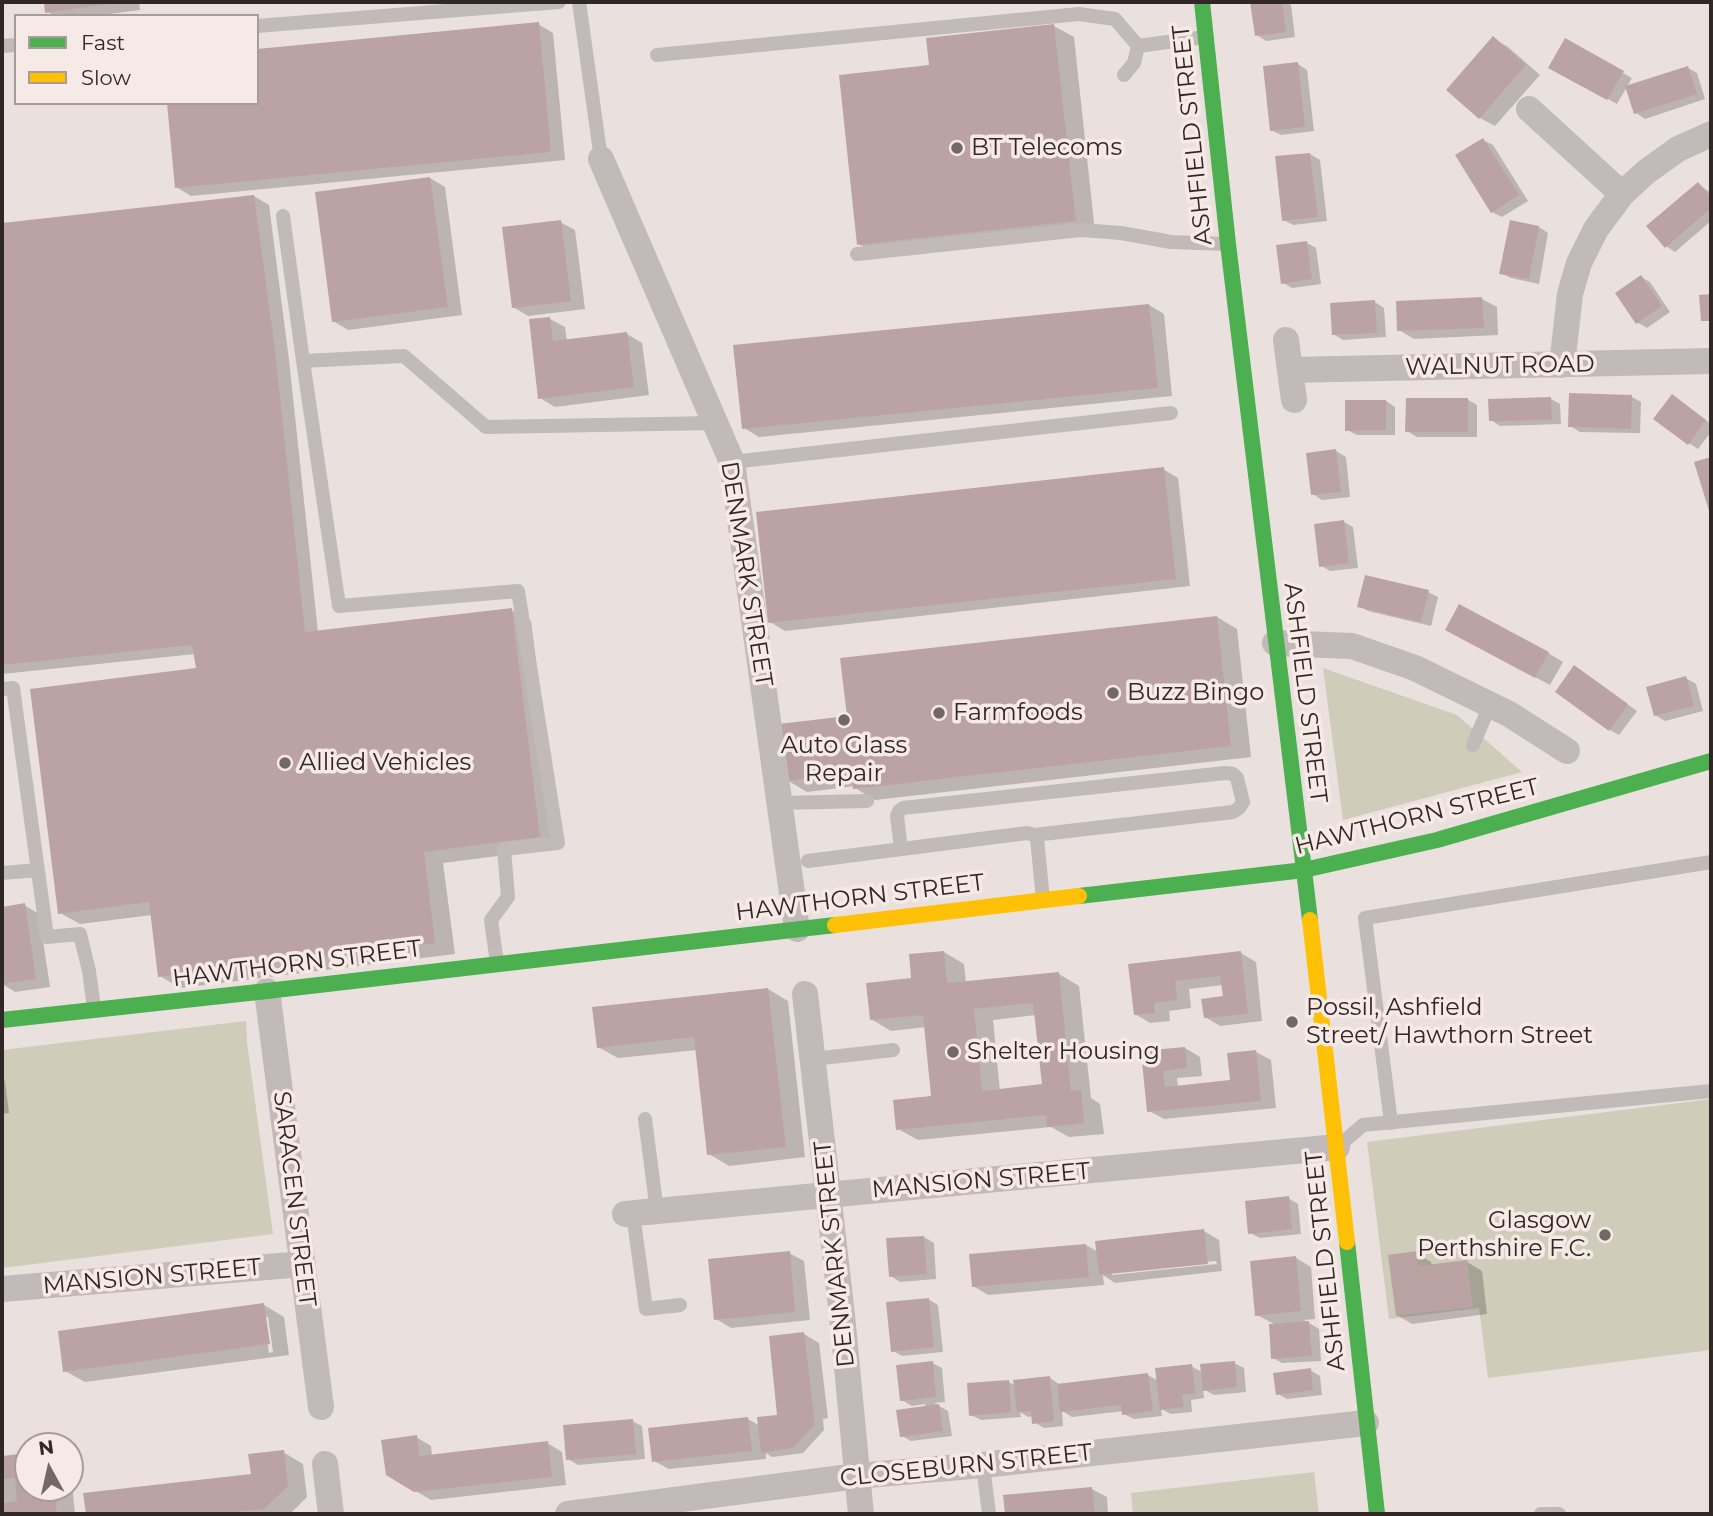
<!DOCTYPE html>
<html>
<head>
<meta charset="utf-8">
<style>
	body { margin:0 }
	#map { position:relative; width:1713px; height:1516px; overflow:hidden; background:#eae1de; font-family:Montserrat,sans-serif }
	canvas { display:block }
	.frame { position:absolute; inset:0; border:4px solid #322727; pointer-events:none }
	.legend { position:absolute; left:14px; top:14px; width:245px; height:91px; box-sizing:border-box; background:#f6eae6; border:2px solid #a89c9a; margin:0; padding:9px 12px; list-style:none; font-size:21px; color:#322727 }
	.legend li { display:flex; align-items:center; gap:14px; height:35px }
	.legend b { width:35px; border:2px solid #a89c9a }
	.north { position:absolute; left:14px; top:1432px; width:70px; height:70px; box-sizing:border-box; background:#f6eae6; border:2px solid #a89c9a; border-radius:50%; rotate:352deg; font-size:19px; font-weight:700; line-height:28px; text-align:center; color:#322727 }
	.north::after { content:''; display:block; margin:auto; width:24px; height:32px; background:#726867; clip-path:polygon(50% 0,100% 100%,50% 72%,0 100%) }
</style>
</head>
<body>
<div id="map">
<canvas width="1713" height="1516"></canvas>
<div class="frame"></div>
<ul class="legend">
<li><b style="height:9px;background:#4caf50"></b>Fast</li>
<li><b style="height:9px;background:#ffc107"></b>Slow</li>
</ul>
<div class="north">N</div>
</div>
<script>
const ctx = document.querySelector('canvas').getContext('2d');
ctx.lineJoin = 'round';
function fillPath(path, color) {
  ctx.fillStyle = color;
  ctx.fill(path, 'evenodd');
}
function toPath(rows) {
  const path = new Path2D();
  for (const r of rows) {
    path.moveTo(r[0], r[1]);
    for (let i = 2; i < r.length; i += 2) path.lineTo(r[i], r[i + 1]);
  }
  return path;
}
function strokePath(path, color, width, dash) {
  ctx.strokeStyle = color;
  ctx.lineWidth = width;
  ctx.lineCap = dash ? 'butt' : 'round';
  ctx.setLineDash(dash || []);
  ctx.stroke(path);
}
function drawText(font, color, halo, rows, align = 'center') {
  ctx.font = font + ' Montserrat,sans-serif';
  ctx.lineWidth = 7;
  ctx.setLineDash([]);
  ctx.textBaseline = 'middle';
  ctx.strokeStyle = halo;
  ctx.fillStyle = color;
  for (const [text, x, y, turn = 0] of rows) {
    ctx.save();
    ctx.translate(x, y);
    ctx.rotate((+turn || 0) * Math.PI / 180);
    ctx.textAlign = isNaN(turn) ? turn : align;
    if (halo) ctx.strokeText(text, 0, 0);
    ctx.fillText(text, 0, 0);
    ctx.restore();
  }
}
fillPath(toPath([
	[1323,668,1457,715,1522,772,1343,820],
	[246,1021,247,1042,273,1234,2,1268,2,1050],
	[1711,1099,1711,1350,1488,1378,1479,1308,1389,1319,1367,1142],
	[1314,1472,1319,1514,1133,1514,1131,1493]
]), '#cfccba');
fillPath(toPath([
	[46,2,139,2,140,10,94,16,54,16,47,11],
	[1267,2,1284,2,1291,5,1295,37,1266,41,1257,35,1252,4],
	[538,24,553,33,565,160,191,196,176,187,257,103],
	[1054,26,1074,37,1095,232,879,255,859,244],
	[1494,39,1508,47,1540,75,1495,126,1480,118],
	[1565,41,1632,78,1617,104,1551,67],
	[1298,64,1307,70,1314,131,1281,135,1271,130],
	[1688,68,1697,73,1705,99,1645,119,1636,113],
	[1483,140,1493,145,1528,201,1502,217,1492,212],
	[1310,154,1320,160,1327,221,1293,225,1284,220],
	[430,178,445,187,462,315,348,330,333,321],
	[1698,184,1711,193,1711,221,1675,252,1666,246],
	[254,196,269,205,289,360,318,632,511,610,531,621,560,848,443,863,455,954,180,988,160,976,152,915,80,924,60,913,198,670,195,654,2,674,2,224],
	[560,222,575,230,585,309,528,316,513,307],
	[1511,222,1539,227,1548,233,1539,284,1511,278,1501,273],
	[1307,243,1316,248,1321,284,1292,288,1283,283],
	[1641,277,1650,282,1670,312,1647,328,1637,322],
	[1482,299,1497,307,1498,335,1414,339,1399,330],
	[1375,302,1384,308,1386,337,1343,340,1333,334],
	[1149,305,1164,314,1172,396,759,437,744,428],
	[550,319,565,327,567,341,627,334,642,343,649,395,555,407,540,398],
	[1632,397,1641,402,1640,433,1580,432,1570,426],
	[1467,399,1477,405,1477,437,1417,437,1407,431],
	[1551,399,1560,404,1561,424,1500,426,1491,420],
	[1386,401,1395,407,1395,435,1357,435,1347,430],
	[1682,402,1711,424,1711,432,1698,449,1689,443],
	[1336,451,1346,457,1350,497,1322,500,1313,494],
	[1163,469,1178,478,1190,586,785,631,770,622],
	[1344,522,1353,527,1358,568,1330,571,1320,565],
	[1428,592,1438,597,1431,626,1368,611,1359,606],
	[1217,617,1237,629,1251,757,875,800,855,788,855,786,807,792,787,780,849,717],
	[1462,638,1548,653,1563,662,1550,685],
	[1584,673,1637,711,1619,735,1610,730],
	[1686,678,1696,684,1703,711,1665,721,1655,715],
	[24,905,39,914,50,987,15,992,2,984,2,908],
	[944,952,964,964,966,983,1059,974,1079,986,1091,1098,1100,1104,1104,1134,1069,1137,1051,1127,918,1140,898,1129,933,1098,926,1027,891,1031,871,1019],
	[1036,1015,1044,1086,1000,1091,993,1020],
	[1241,953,1256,962,1262,1021,1220,1026,1205,1017,1225,998,1223,985,1189,989,1191,1008,1169,1011,1170,1021,1150,1023,1135,1014,1130,965],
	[768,989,788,1001,805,1157,729,1166,709,1154,697,1050,618,1058,598,1047],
	[1185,1048,1200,1057,1202,1076,1177,1078,1178,1087,1232,1082,1256,1052,1271,1060,1276,1108,1164,1119,1149,1111,1143,1053],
	[2,1079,5,1081,9,1113,2,1114],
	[1288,1198,1298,1204,1301,1234,1260,1238,1250,1233],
	[1204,1231,1219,1240,1222,1271,1115,1283,1103,1275,1104,1285,988,1295,973,1286,1086,1245,1098,1252],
	[1216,1261,1217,1264,1112,1275,1112,1272],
	[924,1237,934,1243,936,1279,900,1282,891,1276],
	[789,1253,804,1261,810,1320,731,1328,716,1319],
	[1416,1253,1431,1262,1432,1266,1467,1262,1482,1271,1487,1314,1412,1324,1397,1315],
	[1296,1258,1311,1267,1315,1319,1304,1320,1319,1329,1321,1361,1282,1363,1273,1358,1276,1325,1257,1315],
	[928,1299,938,1305,943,1352,902,1356,893,1351],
	[264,1305,284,1317,289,1355,85,1382,65,1371],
	[264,1317,268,1317,273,1352,269,1353],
	[804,1334,819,1343,828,1418,823,1419,824,1430,803,1453,772,1457,766,1453,766,1459,669,1469,654,1461,748,1419,760,1426,783,1416],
	[932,1363,942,1368,945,1402,934,1403,948,1411,952,1436,911,1441,902,1436,926,1408,925,1404,912,1406,902,1400],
	[1234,1363,1244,1368,1246,1392,1214,1395,1203,1389,1204,1398,1191,1400,1192,1412,1171,1414,1161,1409,1162,1416,1134,1419,1124,1414,1124,1411,1072,1417,1062,1411,1063,1426,1044,1428,1034,1422,1033,1416,1028,1417,1020,1412,1021,1417,981,1420,971,1415,1009,1382,1016,1386,1050,1378,1059,1384,1148,1375,1158,1381,1191,1366,1202,1372],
	[1310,1370,1320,1376,1322,1395,1287,1399,1278,1394],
	[632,1421,642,1426,645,1459,578,1465,568,1459],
	[416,1437,431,1446,432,1456,547,1443,562,1452,566,1485,431,1500,387,1474],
	[283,1452,303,1464,307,1497,290,1514,87,1514,85,1495,252,1476],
	[28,1455,28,1488,70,1488,70,1465,75,1514,2,1514,2,1458],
	[1092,1489,1107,1497,1108,1514,1007,1514,1005,1497]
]), '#0003');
fillPath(toPath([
	[44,2,113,2,113,3,45,13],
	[1250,2,1282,2,1286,32,1255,36],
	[539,22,551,152,175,188,167,103,257,103,257,49],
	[1054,24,1076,221,857,245,839,75,929,65,926,38],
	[1493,36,1526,65,1479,119,1446,90],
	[1565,38,1624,71,1607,100,1548,68],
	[1298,62,1305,127,1270,131,1263,66],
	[1688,66,1697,94,1634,114,1625,86],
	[1483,138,1519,195,1491,213,1455,155],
	[1310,153,1318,217,1282,221,1275,156],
	[430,177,448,307,332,322,315,192],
	[1698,182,1711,197,1711,208,1665,248,1646,226],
	[254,195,275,350,305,632,512,608,540,837,424,852,435,943,158,977,149,902,58,914,30,689,196,668,192,645,2,665,2,223],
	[561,220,571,301,512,308,502,227],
	[1510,220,1539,226,1529,279,1499,274],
	[1307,241,1312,279,1281,284,1276,245],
	[1641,275,1662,306,1636,324,1615,293],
	[1711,294,1711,321,1701,321,1699,295],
	[1482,297,1484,328,1397,331,1396,301],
	[1375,300,1377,333,1332,335,1330,303],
	[1149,304,1158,388,742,429,733,345],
	[550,317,553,341,627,332,634,387,538,399,529,319],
	[1569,393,1632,395,1631,429,1568,427],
	[1672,394,1706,420,1688,445,1653,419],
	[1551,397,1552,420,1489,421,1488,399],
	[1406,398,1468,398,1468,432,1405,432],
	[1345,400,1386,400,1386,430,1345,431],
	[1336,449,1341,492,1311,495,1306,453],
	[1711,457,1711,517,1694,462],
	[1164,467,1176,579,768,623,756,512],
	[1344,520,1349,563,1319,567,1314,524],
	[1365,575,1429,590,1421,622,1357,607],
	[1459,604,1549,652,1535,678,1445,630],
	[1217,616,1231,746,853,789,851,773,786,781,779,724,847,716,840,658],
	[1574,665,1628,704,1609,731,1555,692],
	[1686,676,1694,706,1654,716,1646,687],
	[25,903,36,979,2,984,2,907],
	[944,951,947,983,1059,972,1071,1091,1081,1090,1084,1123,1047,1127,1046,1115,896,1130,893,1100,931,1096,923,1015,870,1020,866,983,911,978,909,954],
	[1033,1003,1042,1084,982,1091,974,1009],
	[1241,951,1248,1014,1204,1018,1201,999,1223,996,1220,976,1175,981,1177,1000,1154,1003,1155,1013,1134,1015,1128,964],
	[768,988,786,1147,707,1155,694,1037,597,1048,592,1007],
	[1185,1047,1187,1068,1163,1071,1165,1087,1230,1080,1227,1053,1256,1050,1261,1101,1147,1112,1141,1051],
	[1289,1196,1292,1229,1248,1234,1245,1201],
	[1204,1229,1208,1264,1099,1275,1095,1241],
	[924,1236,927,1274,889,1277,886,1238],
	[1086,1244,1089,1277,972,1287,969,1254],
	[790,1251,795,1312,714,1320,708,1259],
	[1417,1251,1419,1266,1467,1260,1473,1307,1396,1316,1388,1255],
	[1296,1256,1301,1311,1255,1316,1250,1261],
	[929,1298,934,1347,891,1352,886,1302],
	[264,1303,270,1344,63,1372,58,1331],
	[1309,1321,1312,1356,1271,1359,1269,1324],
	[804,1332,815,1424,793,1448,761,1453,757,1417,777,1415,769,1336],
	[933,1361,936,1397,900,1401,896,1365],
	[1235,1361,1237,1387,1203,1391,1200,1364],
	[1192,1364,1195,1393,1182,1395,1184,1407,1160,1410,1155,1368],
	[1311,1368,1313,1390,1276,1395,1273,1373],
	[1148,1373,1153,1411,1122,1415,1121,1405,1060,1412,1057,1384],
	[1050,1376,1054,1421,1032,1424,1031,1411,1017,1412,1013,1380],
	[1009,1380,1011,1412,969,1416,967,1383],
	[939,1404,943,1431,900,1437,896,1410],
	[748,1417,752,1451,652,1462,648,1428],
	[633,1419,636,1454,566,1460,563,1425],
	[417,1435,419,1456,548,1441,552,1477,414,1492,386,1475,381,1440],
	[284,1450,288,1486,264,1509,215,1514,86,1514,83,1493,251,1474,248,1454],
	[28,1453,28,1488,54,1488,57,1514,2,1514,2,1495,3,1495,4,1503,17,1501,15,1478,2,1479,2,1456],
	[1092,1487,1095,1514,1005,1514,1003,1495]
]), '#bba3a3');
strokePath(toPath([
	[579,2,601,159],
	[257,26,559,2],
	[2,46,16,45],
	[1138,46,1204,37],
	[657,55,1079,14,1115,19,1138,46],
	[1124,75,1134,63,1138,46],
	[283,216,303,361,404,356,486,427,715,423],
	[857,254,1081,230,1121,233,1171,242,1226,244],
	[303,361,339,606,518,591,558,843,504,849,508,897,491,920,497,963],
	[732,462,1171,413],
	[2,689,13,688,47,937,80,934,89,971,94,1008],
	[1473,745,1490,705],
	[780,803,867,801],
	[1034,835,1037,839,1043,899],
	[808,861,1027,833,1034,835,1233,812,1239,808,1243,802,1237,778,1233,774,1225,773,903,808,899,811,897,816,901,849],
	[2,873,38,870],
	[813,1059,893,1050],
	[645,1119,657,1211],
	[1391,1123,1365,918,1711,862],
	[1341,1144,1363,1125,1711,1091],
	[633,1214,646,1309,680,1305],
	[983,1465,989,1514],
	[1541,1514,1559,1514]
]), '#c2bab8', 14);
strokePath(toPath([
	[1529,109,1622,194],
	[601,159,732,462,797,929],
	[1286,340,1294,400],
	[1562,365,1570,294,1579,263,1596,229,1622,194,1646,172,1678,149,1711,134],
	[1290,370,1711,361],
	[1275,643,1352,646,1415,668,1509,714,1567,751],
	[267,991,321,1407],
	[805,994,842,1315,861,1514],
	[625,1214,1337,1147],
	[2,1289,303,1264],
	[325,1464,331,1514],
	[568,1514,857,1476,983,1465,1366,1423]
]), '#c2bab8', 26);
strokePath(toPath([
	[1202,2,1228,244,1310,920],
	[1079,896,1304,870,1437,840,1711,761],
	[2,1020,267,991,835,925],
	[1347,1242,1377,1514]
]), '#4caf50', 16);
strokePath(toPath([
	[1310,920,1347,1242],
	[835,925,1079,896]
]), '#ffc107', 16);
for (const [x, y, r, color] of [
	[957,148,7,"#726867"],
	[1113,693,7,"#726867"],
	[939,713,7,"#726867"],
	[844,720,7,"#726867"],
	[285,763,7,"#726867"],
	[1292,1022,7,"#726867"],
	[953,1052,7,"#726867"],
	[1605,1235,7,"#726867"]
]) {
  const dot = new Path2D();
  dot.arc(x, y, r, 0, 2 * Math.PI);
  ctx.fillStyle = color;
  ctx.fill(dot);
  strokePath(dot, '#f6eae6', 2.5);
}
drawText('24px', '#322727', '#f6eae6', [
	["ASHFIELD STREET",1193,135,-96],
	["WALNUT ROAD",1500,366,-1],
	["DENMARK STREET",746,574,81],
	["ASHFIELD STREET",1305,693,83],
	["HAWTHORN STREET",1417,817,-14],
	["HAWTHORN STREET",860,898,-7],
	["HAWTHORN STREET",297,964,-7],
	["MANSION STREET",981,1181,-5],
	["SARACEN STREET",294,1199,83],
	["DENMARK STREET",835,1254,-96],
	["ASHFIELD STREET",1326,1261,-96],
	["MANSION STREET",152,1277,-5],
	["CLOSEBURN STREET",966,1466,-6]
]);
drawText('24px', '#322727', '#f6eae6', [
	["BT Telecoms",971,148],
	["Buzz Bingo",1127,693],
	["Farmfoods",953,713],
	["Auto Glass",844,746,"center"],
	["Repair",844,774,"center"],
	["Allied Vehicles",299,763],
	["Possil, Ashfield",1306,1008],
	["Street/ Hawthorn Street",1306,1036],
	["Shelter Housing",967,1052],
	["Glasgow",1591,1221,"right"],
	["Perthshire F.C.",1591,1249,"right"]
], 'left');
</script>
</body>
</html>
